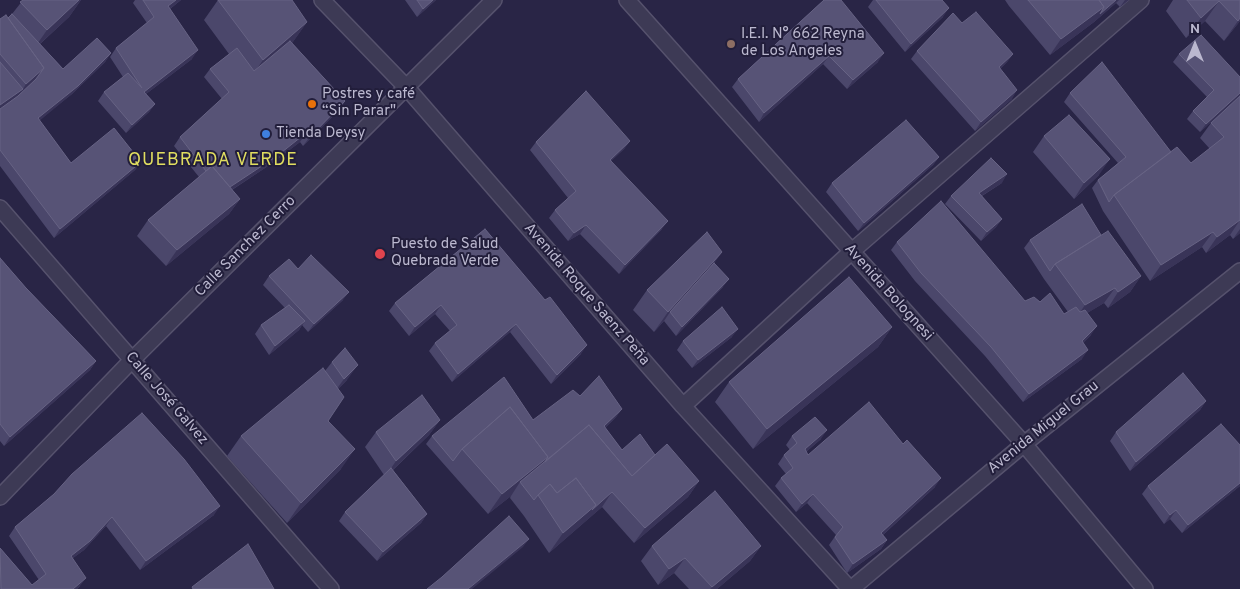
<!DOCTYPE html>
<html>
<head>
<meta charset="utf-8">
<style>
	body { margin:0 }
	#map { position:relative; width:1240px; height:589px; overflow:hidden; background:#292546; font-family:Overpass,sans-serif }
	canvas { display:block }
	.north { position:absolute; left:1170px; top:20px; width:50px; height:50px; -webkit-text-stroke:4px #221e3b; paint-order:stroke; rotate:0deg; font-size:14px; font-weight:700; line-height:20px; text-align:center; color:#bbb8cf }
	.north::after { content:''; display:block; margin:auto; width:18px; height:22px; background:#bbb8cf; clip-path:polygon(50% 0,100% 100%,50% 72%,0 100%) }
</style>
</head>
<body>
<div id="map">
<canvas width="1240" height="589"></canvas>
<div class="north">N</div>
</div>
<script>
const ctx = document.querySelector('canvas').getContext('2d');
ctx.lineJoin = 'round';
function toPath(rows) {
  const path = new Path2D();
  for (const r of rows) {
    path.moveTo(r[0], r[1]);
    for (let i = 2; i < r.length; i += 2) path.lineTo(r[i], r[i + 1]);
  }
  return path;
}
function strokePath(path, color, width, dash) {
  ctx.strokeStyle = color;
  ctx.lineWidth = width;
  ctx.lineCap = dash ? 'butt' : 'round';
  ctx.setLineDash(dash || []);
  ctx.stroke(path);
}
function fillPath(path, color) {
  ctx.fillStyle = color;
  ctx.fill(path, 'evenodd');
}
function drawText(font, color, halo, rows, align = 'center') {
  ctx.font = font + ' Overpass,sans-serif';
  ctx.lineWidth = 4;
  ctx.setLineDash([]);
  ctx.textBaseline = 'middle';
  ctx.strokeStyle = halo;
  ctx.fillStyle = color;
  for (const [text, x, y, turn = 0] of rows) {
    ctx.save();
    ctx.translate(x, y);
    ctx.rotate((+turn || 0) * Math.PI / 180);
    ctx.textAlign = isNaN(turn) ? turn : align;
    if (halo) ctx.strokeText(text, 0, 0);
    ctx.fillText(text, 0, 0);
    ctx.restore();
  }
}
const minor = toPath([
	[322,0,407,88,683,406,850,589],
	[627,0,1024,444,1145,589],
	[0,208,331,589],
	[683,406,851,252,1141,0],
	[0,497,132,360,494,0],
	[851,589,1024,444,1240,271]
]);
strokePath(minor, '#56526d', 18);
strokePath(minor, '#3d3a55', 15);
fillPath(toPath([
	[23,0,81,0,69,17,40,44,63,69,111,53,105,62,72,94,39,120,71,163,141,162,135,170,54,238,0,166,0,19,8,18,12,14],
	[135,0,181,0,170,9,192,59,146,94,155,104,149,112,126,133,98,101,104,92,123,77,110,57,116,48,147,23,133,3],
	[218,0,307,22,292,43,345,101,339,110,303,146,300,142,271,164,232,190,240,199,229,214,166,266,137,236,148,220,199,177,174,146,180,137,222,99,204,77,210,69,229,54,204,20],
	[405,0,436,0,417,17],
	[824,0,878,62,847,89,823,64,759,122,732,87,738,79],
	[873,0,942,0,943,17,905,52,868,7],
	[1005,0,1129,0,1120,7,1116,3,1094,22,1050,55,1009,6],
	[1173,0,1240,0,1240,21,1224,41,1205,21,1186,38,1166,11],
	[962,23,1013,54,1007,62,1000,69,1012,99,975,131,911,59,917,51],
	[1179,54,1240,96,1200,132,1187,119,1193,111,1207,97,1173,62],
	[1070,93,1191,163,1210,149,1200,138,1211,123,1240,96,1240,233,1233,239,1230,235,1206,253,1202,247,1150,281,1103,211,1092,188,1098,180,1118,163,1064,102],
	[1044,136,1099,175,1074,199,1033,152],
	[630,141,624,149,611,161,662,229,619,274,580,234,568,241,549,218,555,210,568,198,530,150,536,142],
	[939,157,933,165,858,231,826,192,832,183],
	[1002,183,982,196,1002,219,996,227,981,241,945,204,951,196],
	[485,229,581,354,551,384,510,332,452,382,429,351,435,343,450,331,435,314,409,336,389,311,395,303],
	[1101,235,1141,276,1130,292,1108,308,1104,303,1087,313,1091,335,1083,343,1082,359,1023,402,985,356,915,281,891,250,897,242,1025,301,1040,302,1064,314,1068,312,1044,279,1024,248,1030,240],
	[722,252,714,263,723,287,676,336,664,321,654,332,633,310,647,290],
	[0,258,26,288,96,361,90,370,4,446,0,441],
	[298,269,343,300,308,332,302,325,299,330,269,355,255,334,261,325,285,308,263,285,269,276],
	[892,327,878,347,753,449,715,402,729,382],
	[732,337,692,368,677,350,683,341],
	[332,362,347,380,338,389,328,421,341,469,287,523,227,456,241,436,325,371],
	[580,396,622,409,616,417,605,428,622,450,655,455,699,481,688,497,634,543,602,507,549,553,524,516,510,498,511,496,488,514,426,444,432,436,533,420],
	[1206,401,1200,410,1130,471,1110,441,1116,432],
	[440,420,429,435,393,470,427,514,421,523,377,561,339,521,345,512,384,475,365,447,376,432],
	[792,436,821,439,806,452,808,455,935,487,883,535,887,540,881,549,847,573,829,545,836,535,807,503,796,512,775,486,781,478,786,474,778,464,784,455,790,450,786,445],
	[1240,445,1240,486,1182,533,1170,519,1164,524,1142,494,1148,486],
	[54,494,214,515,140,570,106,526,84,550,73,558,80,586,77,589,0,589,0,548,32,585,39,580,9,536,15,527],
	[652,546,761,546,750,561,717,589,689,589,674,573,658,585,641,561]
]), '#4b476b');
fillPath(toPath([
	[79,0,81,0,69,17,33,50,47,30],
	[176,0,181,0,162,15,168,6],
	[433,0,436,0,417,17,423,9],
	[1116,0,1119,0,1116,3,1094,22,1050,55,1061,39,1104,7],
	[1125,0,1129,0,1120,7],
	[1219,1,1205,21,1186,38,1201,18],
	[949,8,943,17,905,52,911,44],
	[1240,18,1240,21,1224,41],
	[307,22,293,42,249,80,263,60],
	[198,50,192,59,138,100,144,92],
	[111,53,105,62,72,94,32,127,38,118],
	[884,53,878,62,847,89,853,80],
	[1013,54,1007,62,993,76,999,67],
	[829,56,823,64,759,122,764,113],
	[44,68,30,88,0,113,0,105,23,89,26,84],
	[1017,90,1012,99,975,131,981,122],
	[1240,93,1240,96,1200,132,1206,124],
	[345,101,339,110,303,146,309,138],
	[155,104,149,112,126,133,132,125],
	[306,133,300,142,271,164,216,200,222,191],
	[630,141,624,149,604,168,610,160],
	[939,157,933,165,858,231,864,223],
	[1110,159,1099,175,1074,199,1084,183],
	[141,162,135,170,54,238,60,229],
	[1007,174,1002,183,973,201,979,193],
	[240,199,229,214,166,266,177,250],
	[1002,219,996,227,981,241,987,232],
	[1240,220,1230,235,1206,253,1217,237],
	[668,221,662,229,619,274,625,265],
	[586,225,580,234,568,241,574,233],
	[1240,229,1240,233,1233,239],
	[1213,232,1202,247,1150,281,1161,265],
	[722,252,708,272,670,312,664,321,654,332,668,312],
	[1141,276,1130,292,1108,308,1118,292],
	[729,279,723,287,676,336,682,327],
	[1115,288,1104,303,1074,321,1085,305],
	[349,292,343,300,308,332,314,324],
	[441,305,435,314,409,336,415,327],
	[305,321,299,330,269,355,275,346],
	[516,324,510,332,452,382,458,374],
	[1097,326,1091,335,1076,349,1082,341],
	[892,327,878,347,753,449,767,429],
	[738,329,732,337,692,368,698,360],
	[587,345,581,354,551,384,557,375],
	[1088,350,1082,359,1023,402,1029,394],
	[96,361,90,370,4,446,10,437],
	[358,365,347,380,333,394,344,379],
	[1206,401,1200,410,1130,471,1136,462],
	[622,409,616,417,598,435,604,426],
	[440,420,429,435,385,477,396,461],
	[827,430,821,439,799,458,805,449],
	[355,449,341,469,287,523,301,503],
	[548,457,540,469,520,482,511,496,488,514,502,494],
	[941,478,935,487,875,542,881,533],
	[699,481,688,497,634,543,645,528],
	[1240,483,1240,486,1182,533,1188,525],
	[612,492,602,507,549,553,563,533,596,505],
	[813,494,807,503,796,512,802,504],
	[220,506,214,515,140,570,146,561],
	[1176,510,1170,519,1164,524,1170,515],
	[427,514,421,523,377,561,383,552],
	[112,517,106,526,84,550,65,564,71,556],
	[529,539,523,547,472,589,468,589],
	[887,540,881,549,847,573,853,564],
	[761,546,750,561,717,589,710,589],
	[685,558,674,573,658,585,669,569],
	[86,578,80,586,77,589,73,589]
]), '#393458');
const building = toPath([
	[23,0,79,0,47,30,20,2,23,0],
	[143,0,176,0,168,6,198,50,144,92,155,104,132,125,104,92,128,73,142,88,116,48,154,17,143,0],
	[218,0,292,0,307,22,263,60,218,0],
	[417,0,433,0,423,9,417,0],
	[824,0,841,0,884,53,853,80,829,56,764,113,738,79,824,0],
	[876,0,942,0,949,8,911,44,876,0],
	[1028,0,1099,0,1104,7,1061,39,1028,0],
	[1099,0,1116,0,1100,14,1104,7,1099,0],
	[1187,0,1240,0,1240,18,1238,21,1219,1,1201,18,1187,0],
	[976,12,1013,54,999,67,1017,90,981,122,917,51,953,13,962,23,976,12],
	[12,14,63,69,97,38,111,53,78,86,38,118,71,163,114,128,141,162,60,229,0,150,0,109,18,96,36,79,44,68,8,18,12,14],
	[6,15,44,68,26,84,0,54,0,19,6,15],
	[1201,35,1240,77,1240,93,1206,124,1193,111,1214,90,1179,54,1201,35],
	[290,41,345,101,309,138,306,133,277,156,230,187,212,166,206,171,180,137,229,92,210,69,237,48,254,71,290,41],
	[0,62,23,89,0,105,0,62],
	[1102,62,1171,152,1114,195,1109,202,1098,180,1126,157,1070,93,1102,62],
	[586,91,630,141,610,160,668,221,625,265,586,225,574,233,555,210,576,191,536,142,586,91],
	[1240,96,1240,220,1217,237,1213,232,1161,265,1114,195,1177,147,1191,163,1224,137,1211,123,1240,96],
	[1069,115,1110,159,1084,183,1044,136,1069,115],
	[906,120,939,157,864,223,832,183,906,120],
	[991,158,1007,174,979,193,1002,219,987,232,951,196,991,158],
	[212,166,240,199,177,250,148,220,212,166],
	[941,201,1025,301,1034,297,1040,302,1050,293,1064,314,1076,307,1080,312,1085,310,1097,326,1082,341,1088,350,1029,394,991,347,921,273,897,242,941,201],
	[1082,204,1101,235,1055,264,1050,271,1030,240,1082,204],
	[485,229,545,300,550,297,587,345,557,375,516,324,458,374,435,343,457,325,441,305,415,327,395,303,485,229],
	[1108,231,1141,276,1118,292,1115,288,1085,305,1055,264,1108,231],
	[707,232,722,252,668,312,647,290,707,232],
	[311,255,349,292,314,324,269,276,289,259,298,269,311,255],
	[0,258,26,288,96,361,10,437,0,424,0,258],
	[714,263,729,279,682,327,670,312,714,263],
	[849,277,892,327,767,429,729,382,849,277],
	[289,305,305,321,275,346,261,325,289,305],
	[722,307,738,329,698,360,683,341,722,307],
	[345,348,358,365,344,379,332,362,345,348],
	[323,368,344,397,328,421,355,449,301,503,241,436,323,368],
	[1183,373,1206,401,1136,462,1116,432,1183,373],
	[599,376,622,409,604,426,622,450,640,434,655,455,632,476,589,425,545,462,548,457,510,407,462,449,453,461,432,436,504,377,533,420,573,390,580,396,599,376],
	[422,395,440,420,396,461,376,432,422,395],
	[869,402,903,444,907,440,941,478,881,533,887,540,853,564,835,537,843,527,813,494,802,504,781,478,793,468,784,455,797,443,792,436,815,417,827,430,805,449,808,455,869,402],
	[510,407,548,457,502,494,462,449,510,407],
	[142,413,184,459,220,506,146,561,112,517,90,541,71,556,86,578,73,589,1,589,0,548,32,585,46,574,15,527,54,494,72,474,142,413],
	[1221,424,1240,445,1240,483,1188,525,1176,510,1170,515,1148,486,1221,424],
	[589,425,632,476,667,444,699,481,645,528,612,492,592,510,596,505,576,478,557,493,550,484,538,495,534,500,520,482,589,425],
	[391,468,427,514,383,552,345,512,391,468],
	[576,478,596,505,563,533,538,495,550,484,557,493,576,478],
	[715,491,761,546,712,587,685,558,669,569,652,546,715,491],
	[509,516,529,539,468,589,427,589,442,577,509,516],
	[248,544,274,589,193,589,192,587,248,544]
]);
fillPath(building, '#575376');
strokePath(building, '#676384', 1);
for (const [x, y, r, color] of [
	[731,44,5,"#8d6e63"],
	[312,104,5,"#e8710a"],
	[266,134,5,"#3f7fe0"],
	[380,254,6,"#e0444e"]
]) {
  const dot = new Path2D();
  dot.arc(x, y, r, 0, 2 * Math.PI);
  ctx.fillStyle = color;
  ctx.fill(dot);
  strokePath(dot, '#221e3b', 2);
}
drawText('15px', '#bbb8cf', '#221e3b', [
	["I.E.I. N° 662 Reyna",741,35],
	["de Los Angeles",741,52],
	["Postres y café",322,95],
	["“Sin Parar\"",322,112],
	["Tienda Deysy",276,134],
	["Puesto de Salud",391,245],
	["Quebrada Verde",391,262]
], 'left');
drawText('15px', '#bbb8cf', '#221e3b', [
	["Calle Sanchez Cerro",246,247,-45],
	["Avenida Bolognesi",888,293,48],
	["Avenida Roque Saenz Peña",586,295,49],
	["Calle José Galvez",166,399,49],
	["Avenida Miguel Grau",1044,428,-39]
]);
ctx.letterSpacing = '1px';
drawText('18px', '#e1de60', '#221e3b', [
	["QUEBRADA VERDE",213,161]
]);
ctx.letterSpacing = '0px';
</script>
</body>
</html>
